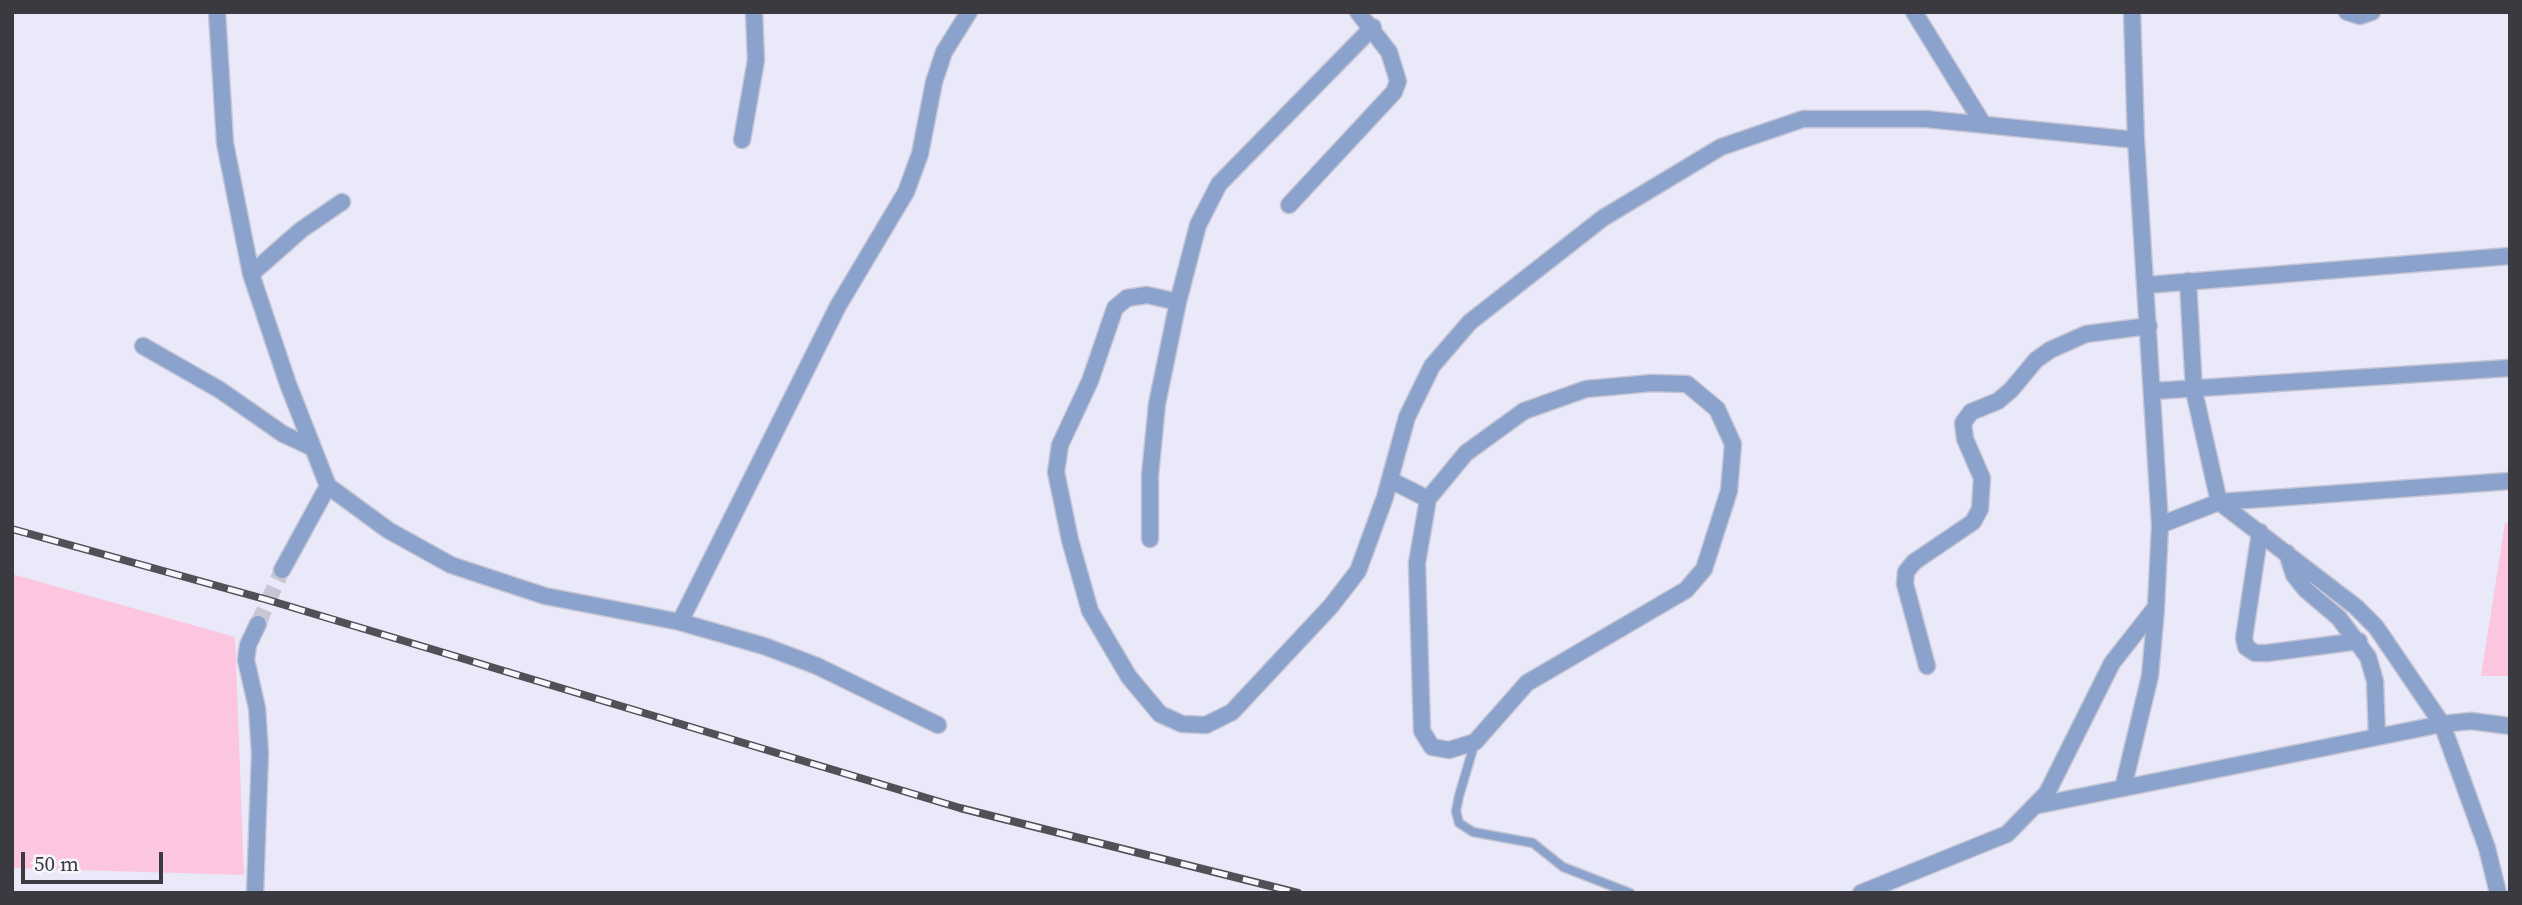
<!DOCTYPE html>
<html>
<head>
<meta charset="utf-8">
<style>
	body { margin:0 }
	#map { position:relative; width:2522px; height:905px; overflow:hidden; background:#eae9f9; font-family:"Source Serif 4",serif }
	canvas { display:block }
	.frame { position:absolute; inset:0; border:14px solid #3a3a40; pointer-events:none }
	.scale { position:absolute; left:21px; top:852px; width:142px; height:32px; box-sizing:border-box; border:4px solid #3a3a40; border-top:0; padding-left:9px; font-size:21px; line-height:24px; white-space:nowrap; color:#3a3a40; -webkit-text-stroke:5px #f8f7fe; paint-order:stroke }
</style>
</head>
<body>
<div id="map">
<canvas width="2522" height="905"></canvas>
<div class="frame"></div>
<div class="scale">50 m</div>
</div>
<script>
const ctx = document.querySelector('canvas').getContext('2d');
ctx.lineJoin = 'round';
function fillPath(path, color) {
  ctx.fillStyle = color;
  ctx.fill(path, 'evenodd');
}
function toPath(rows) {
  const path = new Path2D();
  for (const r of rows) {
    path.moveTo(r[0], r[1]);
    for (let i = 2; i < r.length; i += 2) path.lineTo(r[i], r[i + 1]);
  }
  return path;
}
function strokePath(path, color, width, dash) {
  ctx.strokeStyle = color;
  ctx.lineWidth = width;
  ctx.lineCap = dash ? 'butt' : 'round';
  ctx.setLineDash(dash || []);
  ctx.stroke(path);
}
fillPath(toPath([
	[2505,523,2510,523,2510,676,2481,676],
	[12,574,235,637,244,875,12,868]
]), '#fcc6e0');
strokePath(toPath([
	[258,624,282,570]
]), '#c7c6d4', 16, [16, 8]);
const lane = toPath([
	[1475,742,1459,796,1456,811,1459,823,1473,832,1533,843,1563,867,1630,893]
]);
const street = toPath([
	[217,12,225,143,251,274,288,384,328,486,282,570],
	[1914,12,1983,124],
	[2347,12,2360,16,2372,12],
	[742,140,756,60,754,12],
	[1289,205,1394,92,1398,81,1389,52,1358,12],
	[251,274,301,230,342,202],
	[2188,281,2194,391,2219,502,2510,481],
	[2147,285,2510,256],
	[1178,302,1147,295,1127,298,1115,308,1090,381,1060,445,1056,472,1070,540,1090,611,1129,677,1160,714,1182,724,1206,725,1232,712,1331,606,1358,571,1385,497,1407,417,1432,366,1470,322,1603,218,1721,147,1803,119,1926,119,2136,140],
	[143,346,220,390,283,434,311,447],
	[1652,383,1687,384,1717,409,1733,444,1729,491,1704,569,1686,590,1527,683,1475,742,1449,750,1432,747,1422,731,1417,563,1428,499,1466,453,1524,411,1586,389,1652,383],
	[2153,391,2510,368],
	[1390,480,1428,499],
	[328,486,388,530,451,565,545,596,680,622,764,646,817,666,938,725],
	[2260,532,2244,638,2246,647,2255,653,2267,653,2359,641],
	[1150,539,1150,475,1157,404,1178,302,1198,225,1219,184,1373,27],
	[2287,553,2294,575,2306,590,2339,618,2368,657,2375,681,2377,736],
	[680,622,838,306,906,192,920,154,934,82,944,52,969,12],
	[1927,666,1905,584,1906,572,1914,562,1973,522,1980,509,1982,478,1965,439,1963,423,1971,412,1998,401,2011,390,2036,360,2050,350,2086,334,2149,326],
	[2123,788,2150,676,2156,609],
	[2034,806,2442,724,2376,627,2356,607,2219,502,2160,525],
	[255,893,260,753,257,708,246,660,248,645,258,624],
	[1861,893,2007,834,2047,793,2112,663,2156,607,2160,525,2136,140,2132,12],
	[2498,893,2487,848,2442,724,2471,721,2510,726]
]);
strokePath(lane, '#c7c6d4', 11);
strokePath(street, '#c7c6d4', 19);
strokePath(lane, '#8ba2cc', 8);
strokePath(street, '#8ba2cc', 16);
const rail = toPath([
	[12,529,268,600,960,808,1298,893]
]);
strokePath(rail, '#505057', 8);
strokePath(rail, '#f8f7fe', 5, [16]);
</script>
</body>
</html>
